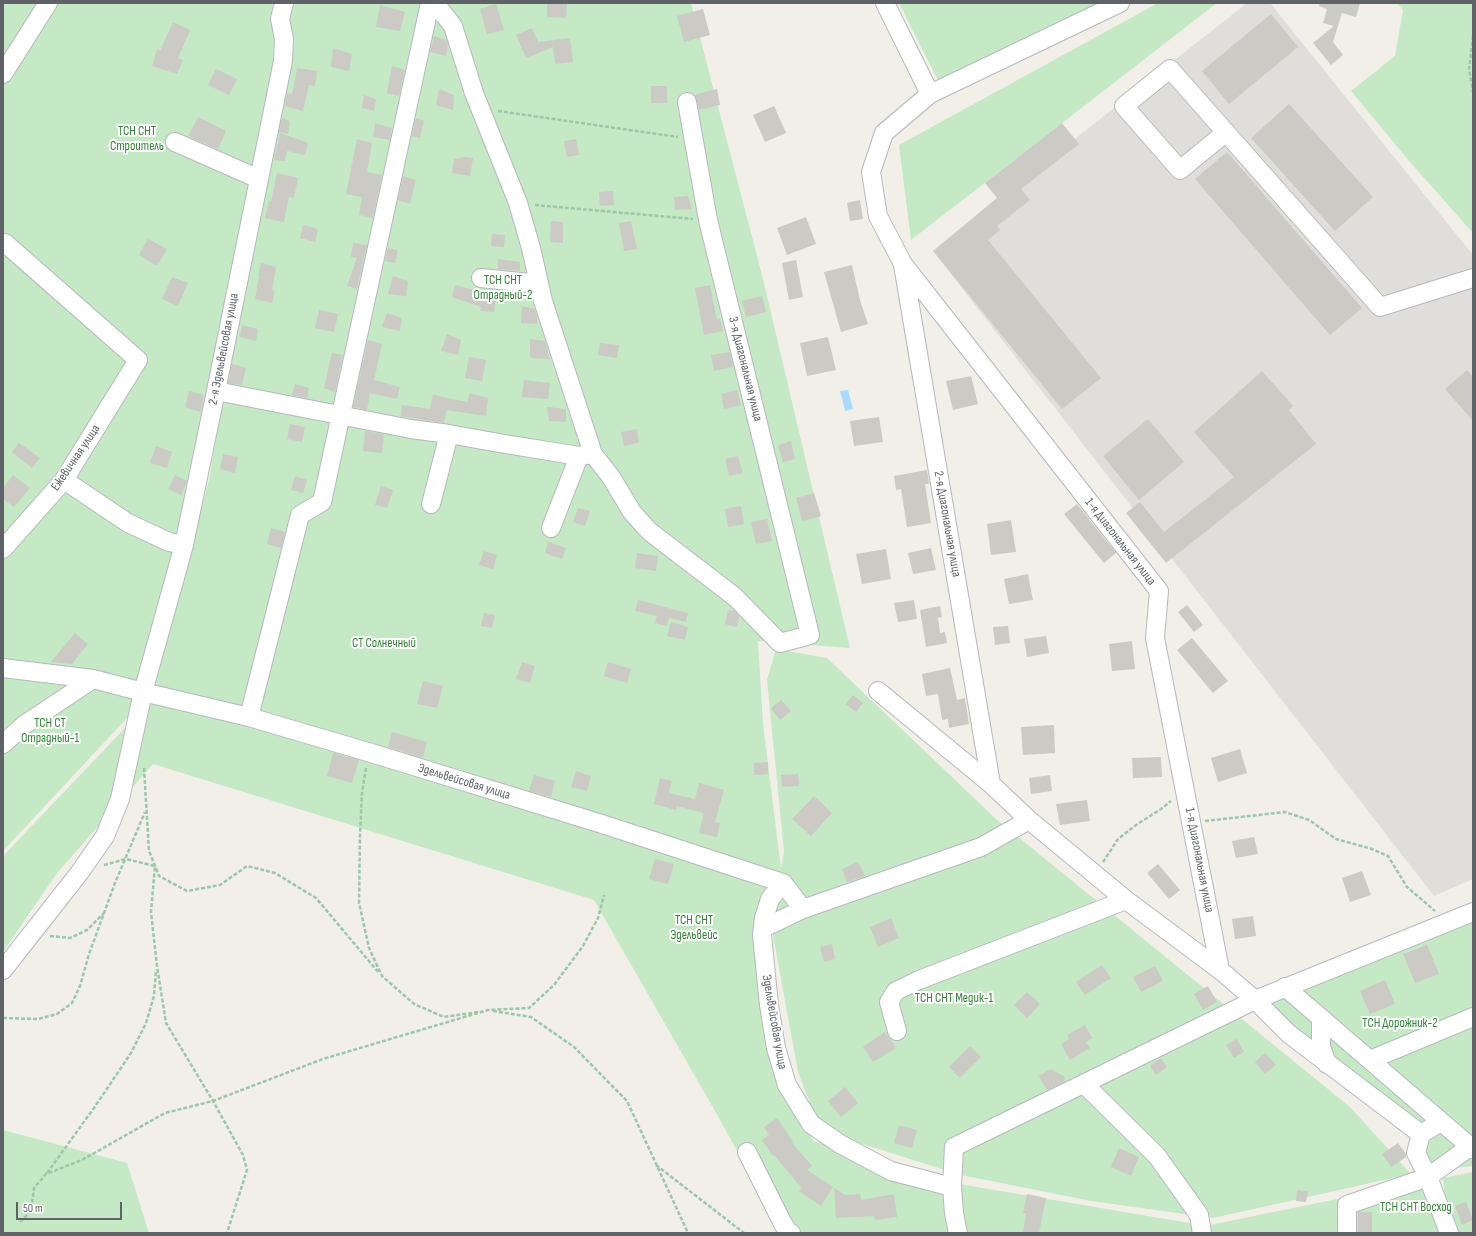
<!DOCTYPE html>
<html>
<head>
<meta charset="utf-8">
<style>
	body { margin:0 }
	#map { position:relative; width:1476px; height:1236px; overflow:hidden; background:#f1efe8; font-family:"Sofia Sans Condensed",sans-serif }
	canvas { display:block }
	.frame { position:absolute; inset:0; border:4px solid #5f6368; pointer-events:none }
	.scale { position:absolute; left:16px; top:1202px; width:106px; height:18px; box-sizing:border-box; border:2px solid #5f6368; border-top:0; padding-left:5px; font-size:12px; line-height:14px; white-space:nowrap; color:#5f6368; -webkit-text-stroke:3px #fff; paint-order:stroke }
</style>
</head>
<body>
<div id="map">
<canvas width="1476" height="1236"></canvas>
<div class="frame"></div>
<div class="scale">50 m</div>
</div>
<script>
const ctx = document.querySelector('canvas').getContext('2d');
ctx.lineJoin = 'round';
function fillPath(path, color) {
  ctx.fillStyle = color;
  ctx.fill(path, 'evenodd');
}
function toPath(rows) {
  const path = new Path2D();
  for (const r of rows) {
    path.moveTo(r[0], r[1]);
    for (let i = 2; i < r.length; i += 2) path.lineTo(r[i], r[i + 1]);
  }
  return path;
}
function strokePath(path, color, width, dash) {
  ctx.strokeStyle = color;
  ctx.lineWidth = width;
  ctx.lineCap = dash ? 'butt' : 'round';
  ctx.setLineDash(dash || []);
  ctx.stroke(path);
}
function drawText(font, color, halo, rows, align = 'center') {
  ctx.font = font + ' "Sofia Sans Condensed",sans-serif';
  ctx.lineWidth = 4;
  ctx.setLineDash([]);
  ctx.textBaseline = 'middle';
  ctx.strokeStyle = halo;
  ctx.fillStyle = color;
  for (const [text, x, y, turn = 0] of rows) {
    ctx.save();
    ctx.translate(x, y);
    ctx.rotate((+turn || 0) * Math.PI / 180);
    ctx.textAlign = isNaN(turn) ? turn : align;
    if (halo) ctx.strokeText(text, 0, 0);
    ctx.fillText(text, 0, 0);
    ctx.restore();
  }
}
fillPath(toPath([
	[1247,3,1270,3,1473,255,1473,879,1434,896,933,251]
]), '#e0deda');
fillPath(toPath([
	[3,3,691,3,763,279,850,648,758,641,763,724,781,869,784,851,767,680,776,649,827,658,996,819,1350,1107,1411,1174,1213,1218,1091,1201,961,1175,853,1141,815,1116,798,1072,773,935,779,892,766,932,780,1035,813,1141,965,1185,1207,1226,1208,1233,782,1233,719,1118,594,900,153,764,57,873,3,952,3,856,146,706,140,704,3,851,3,676,65,686,3,671],
	[277,131,219,421,209,480,195,531],
	[899,3,1105,3,942,88],
	[1158,3,1217,3,911,240,899,145],
	[1397,3,1473,3,1473,233,1410,162,1351,91,1395,56,1403,10],
	[1473,915,1473,1166,1429,1170,1420,1151,1426,1137,1319,1052,1266,1002],
	[3,1130,127,1163,149,1233,3,1233],
	[1473,1172,1473,1233,1455,1233,1445,1197,1443,1178],
	[1435,1179,1450,1233,1212,1233,1210,1225]
]), '#c5e8c5');
fillPath(toPath([
	[848,390,853,409,845,411,840,391]
]), '#aadaff');
fillPath(toPath([
	[547,3,567,3,566,18,547,17],
	[1320,3,1360,3,1356,17,1342,13,1333,42,1343,55,1331,65,1313,43,1334,26,1323,23,1327,9,1319,6],
	[496,4,504,30,487,34,480,9],
	[380,5,405,12,400,31,376,27],
	[703,9,710,35,684,42,677,16],
	[1271,14,1298,47,1229,104,1202,71],
	[173,22,190,30,178,58,183,60,177,74,152,66,157,49,160,51],
	[532,28,538,42,570,38,573,62,555,64,553,47,526,58,516,35],
	[434,36,446,40,448,45,446,56,430,52],
	[333,48,352,54,349,71,331,67],
	[392,66,405,70,399,96,387,93],
	[297,68,317,71,315,86,309,85,303,111,285,106,287,93,292,94],
	[216,69,237,79,229,95,208,85],
	[651,86,667,86,667,103,651,103],
	[439,89,454,95,453,110,436,105],
	[717,89,720,105,699,110,697,100,694,95],
	[364,95,376,99,374,111,362,108],
	[1289,104,1373,197,1335,231,1251,138],
	[774,106,786,133,765,142,753,115],
	[198,117,226,131,218,149,188,136],
	[282,118,290,121,288,134,279,132],
	[416,118,424,121,420,138,412,136],
	[375,123,392,128,390,140,373,137],
	[1062,123,1079,144,1021,189,1030,200,997,226,1000,230,988,240,1101,378,1062,409,933,251,997,198,985,183],
	[280,133,308,143,305,155,287,151,285,161,274,160],
	[357,139,372,143,367,172,382,175,373,218,359,215,362,197,346,194],
	[576,139,579,155,567,157,564,141],
	[1227,152,1362,308,1330,335,1195,179],
	[465,157,473,158,470,176,452,173,454,159],
	[277,173,298,178,294,198,289,197,284,222,265,218,269,201,271,201],
	[403,176,416,180,410,204,398,200],
	[613,191,614,205,600,206,599,192],
	[688,196,692,209,675,210,674,197],
	[860,200,863,219,850,221,847,203],
	[806,217,816,244,787,255,777,228],
	[551,221,563,222,563,243,550,242],
	[631,221,637,249,624,251,619,223],
	[303,225,318,229,315,242,300,238],
	[492,234,505,235,504,247,491,246],
	[148,239,167,249,157,266,139,255],
	[353,243,367,245,357,289,347,286,357,258,351,257],
	[388,248,398,250,395,263,385,261],
	[498,259,520,262,520,271,498,269],
	[796,260,803,297,789,300,782,263],
	[261,263,276,267,272,290,275,291,272,303,255,299,259,276,258,276],
	[852,265,860,300,868,324,841,332,824,272],
	[393,276,408,281,406,296,388,294],
	[172,277,188,283,178,306,162,299],
	[455,285,496,296,494,312,480,311,481,307,452,297],
	[710,285,717,320,720,319,723,331,704,335,695,288],
	[762,296,766,312,746,317,742,301],
	[522,306,534,309,537,316,537,324,521,323],
	[319,310,338,314,334,332,315,328],
	[387,313,402,318,400,331,382,327],
	[242,325,258,329,256,341,240,337],
	[447,334,461,340,458,355,441,351],
	[828,337,836,370,807,376,800,343],
	[530,339,545,341,550,359,530,358],
	[368,340,382,344,374,380,400,387,397,399,370,393,367,410,353,407],
	[600,343,619,345,617,358,598,355],
	[730,352,733,367,714,371,711,355],
	[332,353,343,355,335,392,324,388],
	[469,357,486,360,482,381,465,378],
	[232,364,246,368,242,385,228,383],
	[1467,370,1473,377,1473,421,1445,389],
	[1262,371,1293,406,1289,410,1316,444,1166,563,1126,513,1140,502,1164,532,1234,477,1194,432],
	[971,376,978,404,953,410,946,381],
	[524,380,550,383,548,399,522,397],
	[295,384,309,388,307,398,292,395],
	[737,390,741,405,724,409,721,394],
	[189,391,204,395,201,412,185,407],
	[470,393,488,398,486,416,447,410,444,423,401,416,402,405,430,409,433,395,467,402],
	[547,407,566,409,566,422,549,421],
	[879,417,883,442,854,446,850,421],
	[1148,419,1184,462,1139,500,1103,456],
	[290,424,305,427,302,442,287,439],
	[637,429,639,443,624,446,621,432],
	[365,431,384,434,382,453,363,451],
	[791,441,795,459,783,462,778,445],
	[19,443,40,458,32,468,12,452],
	[156,446,172,452,167,468,150,463],
	[223,454,238,457,235,473,220,469],
	[738,456,743,473,729,476,725,459],
	[927,470,929,484,925,484,931,523,907,527,901,489,896,490,894,476],
	[13,475,30,488,14,507,3,499,3,488],
	[175,475,187,481,181,495,168,489],
	[295,476,307,480,303,493,291,490],
	[381,486,393,490,387,508,375,505],
	[814,493,821,516,802,521,796,498],
	[1077,504,1116,553,1104,563,1064,514],
	[741,506,744,524,728,527,725,509],
	[578,508,590,511,585,526,573,522],
	[767,519,772,541,756,544,751,522],
	[1011,520,1016,552,991,555,987,524],
	[271,528,285,532,281,548,267,544],
	[548,542,566,548,562,559,545,553],
	[931,548,936,570,913,574,908,553],
	[886,549,891,579,862,584,856,554],
	[484,551,497,555,493,569,479,565],
	[637,553,658,556,656,571,635,568],
	[1028,574,1033,600,1009,604,1004,579],
	[638,600,688,613,686,622,669,618,667,626,655,623,657,616,635,611],
	[914,600,917,619,898,622,894,603],
	[1187,605,1203,625,1194,632,1178,612],
	[940,606,942,617,938,618,940,633,945,632,947,643,926,647,920,610],
	[728,610,734,611,739,616,737,627,725,624],
	[484,613,495,615,492,628,481,626],
	[671,622,688,627,685,640,667,636],
	[1008,626,1010,643,995,645,993,627],
	[75,633,88,644,72,664,51,662],
	[1046,636,1049,653,1027,657,1024,639],
	[1192,638,1228,681,1213,693,1177,650],
	[1132,641,1135,669,1112,671,1109,644],
	[522,662,535,666,530,683,516,679],
	[608,662,631,669,627,683,604,676],
	[950,668,957,700,965,698,969,724,949,728,948,719,942,720,938,694,926,696,922,674],
	[423,681,443,686,437,708,417,704],
	[853,695,863,703,856,712,846,704],
	[781,700,791,711,780,720,771,708],
	[1054,725,1055,753,1023,755,1021,727],
	[392,732,427,742,423,758,388,747],
	[1240,749,1247,773,1218,782,1211,758],
	[333,753,359,760,352,783,327,776],
	[1161,757,1162,777,1133,778,1132,758],
	[768,762,768,774,754,775,754,763],
	[576,771,591,776,587,791,571,787],
	[798,774,799,786,782,787,781,775],
	[534,775,555,781,551,797,529,791],
	[1050,775,1052,791,1031,794,1029,778],
	[660,778,672,781,669,793,695,799,699,783,724,790,715,822,720,823,717,837,699,833,704,813,677,806,676,810,654,804],
	[814,796,832,813,811,836,792,819],
	[1087,800,1090,821,1060,825,1056,804],
	[1254,837,1258,854,1236,858,1232,841],
	[655,859,674,864,668,884,649,879],
	[858,862,865,876,847,882,842,869],
	[1158,864,1180,890,1169,899,1147,873],
	[1362,871,1371,895,1350,902,1342,878],
	[1253,916,1256,936,1235,939,1232,919],
	[891,918,899,938,878,947,870,927],
	[832,944,835,959,824,962,820,947],
	[1427,945,1439,974,1415,983,1403,954],
	[1102,965,1111,978,1085,995,1076,982],
	[1155,966,1163,981,1141,992,1133,977],
	[1385,980,1395,1004,1370,1014,1360,991],
	[1208,986,1217,1002,1203,1010,1194,994],
	[1027,992,1040,1004,1027,1018,1014,1005],
	[1085,1025,1092,1038,1086,1042,1090,1048,1070,1060,1061,1044,1069,1039,1067,1035],
	[885,1032,896,1048,873,1062,863,1047],
	[1237,1039,1244,1052,1234,1058,1226,1045],
	[970,1046,981,1057,960,1078,949,1067],
	[1265,1053,1276,1065,1265,1074,1255,1062],
	[1161,1058,1167,1067,1156,1075,1150,1066],
	[1051,1069,1065,1077,1064,1082,1047,1090,1039,1076],
	[845,1087,858,1103,841,1117,828,1101],
	[777,1118,793,1142,792,1143,812,1166,807,1170,833,1187,821,1206,799,1191,801,1187,774,1155,773,1156,762,1140,769,1135,764,1127],
	[899,1125,917,1130,912,1148,894,1143],
	[1398,1143,1406,1154,1406,1157,1391,1167,1382,1154],
	[1119,1148,1139,1157,1131,1176,1111,1167],
	[834,1188,845,1195,860,1194,861,1200,894,1194,897,1217,875,1220,874,1216,836,1218],
	[1297,1190,1308,1191,1306,1202,1296,1201],
	[1027,1194,1046,1198,1039,1233,1023,1233,1026,1213,1023,1213],
	[1466,1202,1473,1220,1462,1225,1455,1206],
	[1358,1212,1372,1212,1372,1233,1358,1233]
]), '#cccac5');
const minor = toPath([
	[435,3,453,26,474,93,518,203,531,248,543,301,593,454,611,477,632,512,649,531,735,597,780,643,810,635,708,220,687,102],
	[885,3,930,94],
	[1120,3,930,94,884,133,871,172,878,216,903,264,1159,591,1155,638,1220,970],
	[3,74,48,3],
	[1225,133,1180,170,1124,106,1170,69,1380,307,1473,278],
	[175,142,259,179],
	[3,246,5,243,138,360,64,480,3,549],
	[903,265,991,784],
	[481,278,539,284],
	[216,391,411,429,449,434,499,443,579,456,593,454],
	[64,480,128,523,169,542,184,545],
	[431,504,449,434],
	[551,528,579,456],
	[3,668,93,679,143,692,249,717,368,752,602,824,783,883,803,909],
	[878,691,991,784,1029,820,1126,900,1220,970,1255,1000,1289,1034,1421,1134,1441,1122],
	[249,717,300,515,322,502,430,3],
	[3,744,24,725,93,679],
	[783,883,770,899,764,918,762,935,769,1005,776,1048,787,1085,811,1124,840,1144,891,1171,952,1187,954,1213,958,1233],
	[770,925,803,909,981,847,1029,820],
	[3,970,80,872,105,836,120,799,143,692,184,545,216,391,283,61,284,39,280,19,284,3],
	[1285,987,1473,1149],
	[1321,1018,1321,1046,1327,1064],
	[897,1031,889,1002,896,991,919,980,1126,900],
	[1370,1060,1473,1017],
	[1084,1084,1157,1156,1199,1215,1202,1233],
	[1421,1134,1416,1153,1428,1177,1449,1233],
	[747,1152,782,1222,788,1232,791,1233],
	[952,1187,954,1147,1255,1000,1473,912],
	[1347,1233,1347,1205,1428,1177,1471,1146]
]);
strokePath(minor, '#b5b8bc', 20);
strokePath(toPath([
	[1473,36,1469,69,1473,92],
	[498,111,678,137],
	[535,205,693,219],
	[144,768,149,851,159,876,187,891,220,885,247,866,275,873,316,898,379,973],
	[366,768,362,793,360,835,359,903,369,948,382,976,414,1004,444,1017,478,1012],
	[1205,821,1285,812,1309,820,1336,839,1372,849,1388,856,1407,887,1435,911],
	[1103,862,1118,839,1136,825,1161,809,1171,801],
	[104,865,126,859,155,866,151,912,157,966,166,1023,213,1101,243,1155,247,1170,227,1233],
	[50,936,70,938,87,930,104,913],
	[493,1011,531,1017,574,1047,627,1101,688,1233],
	[3,1018,38,1019,57,1014,72,1003,80,986,89,954,115,883,145,812],
	[656,1165,744,1233],
	[47,1173,94,1108,131,1053,146,1023,154,996,156,970],
	[20,1222,31,1211,34,1188,46,1174,82,1160,165,1113,213,1101,323,1059,488,1010,529,1008,554,985,583,946,598,918,604,895]
]), '#9cc7a9', 2.5, [4, 2]);
strokePath(minor, '#fff', 18);
drawText('13px', '#348238', '#fff', [
	["ТСН СНТ",137,132],
	["Строитель",137,147],
	["ТСН СНТ",503,281],
	["Отрадный-2",503,296],
	["СТ Солнечный",384,644],
	["ТСН СТ",50,724],
	["Отрадный-1",50,739],
	["ТСН СНТ",694,921],
	["Эдельвейс",694,936],
	["ТСН СНТ Медик-1",954,999],
	["ТСН Дорожник-2",1400,1024],
	["ТСН СНТ Восход",1416,1208]
]);
drawText('13px', '#5f6368', '#fff', [
	["2-я Эдельвейсовая улица",224,349,-79],
	["3-я Диагональная улица",745,369,76],
	["Ежевичная улица",76,458,-56],
	["2-я Диагональная улица",947,524,80],
	["1-я Диагональная улица",1120,542,52],
	["Эдельвейсовая улица",464,782,17],
	["1-я Диагональная улица",1199,860,79],
	["Эдельвейсовая улица",774,1022,80]
]);
</script>
</body>
</html>
